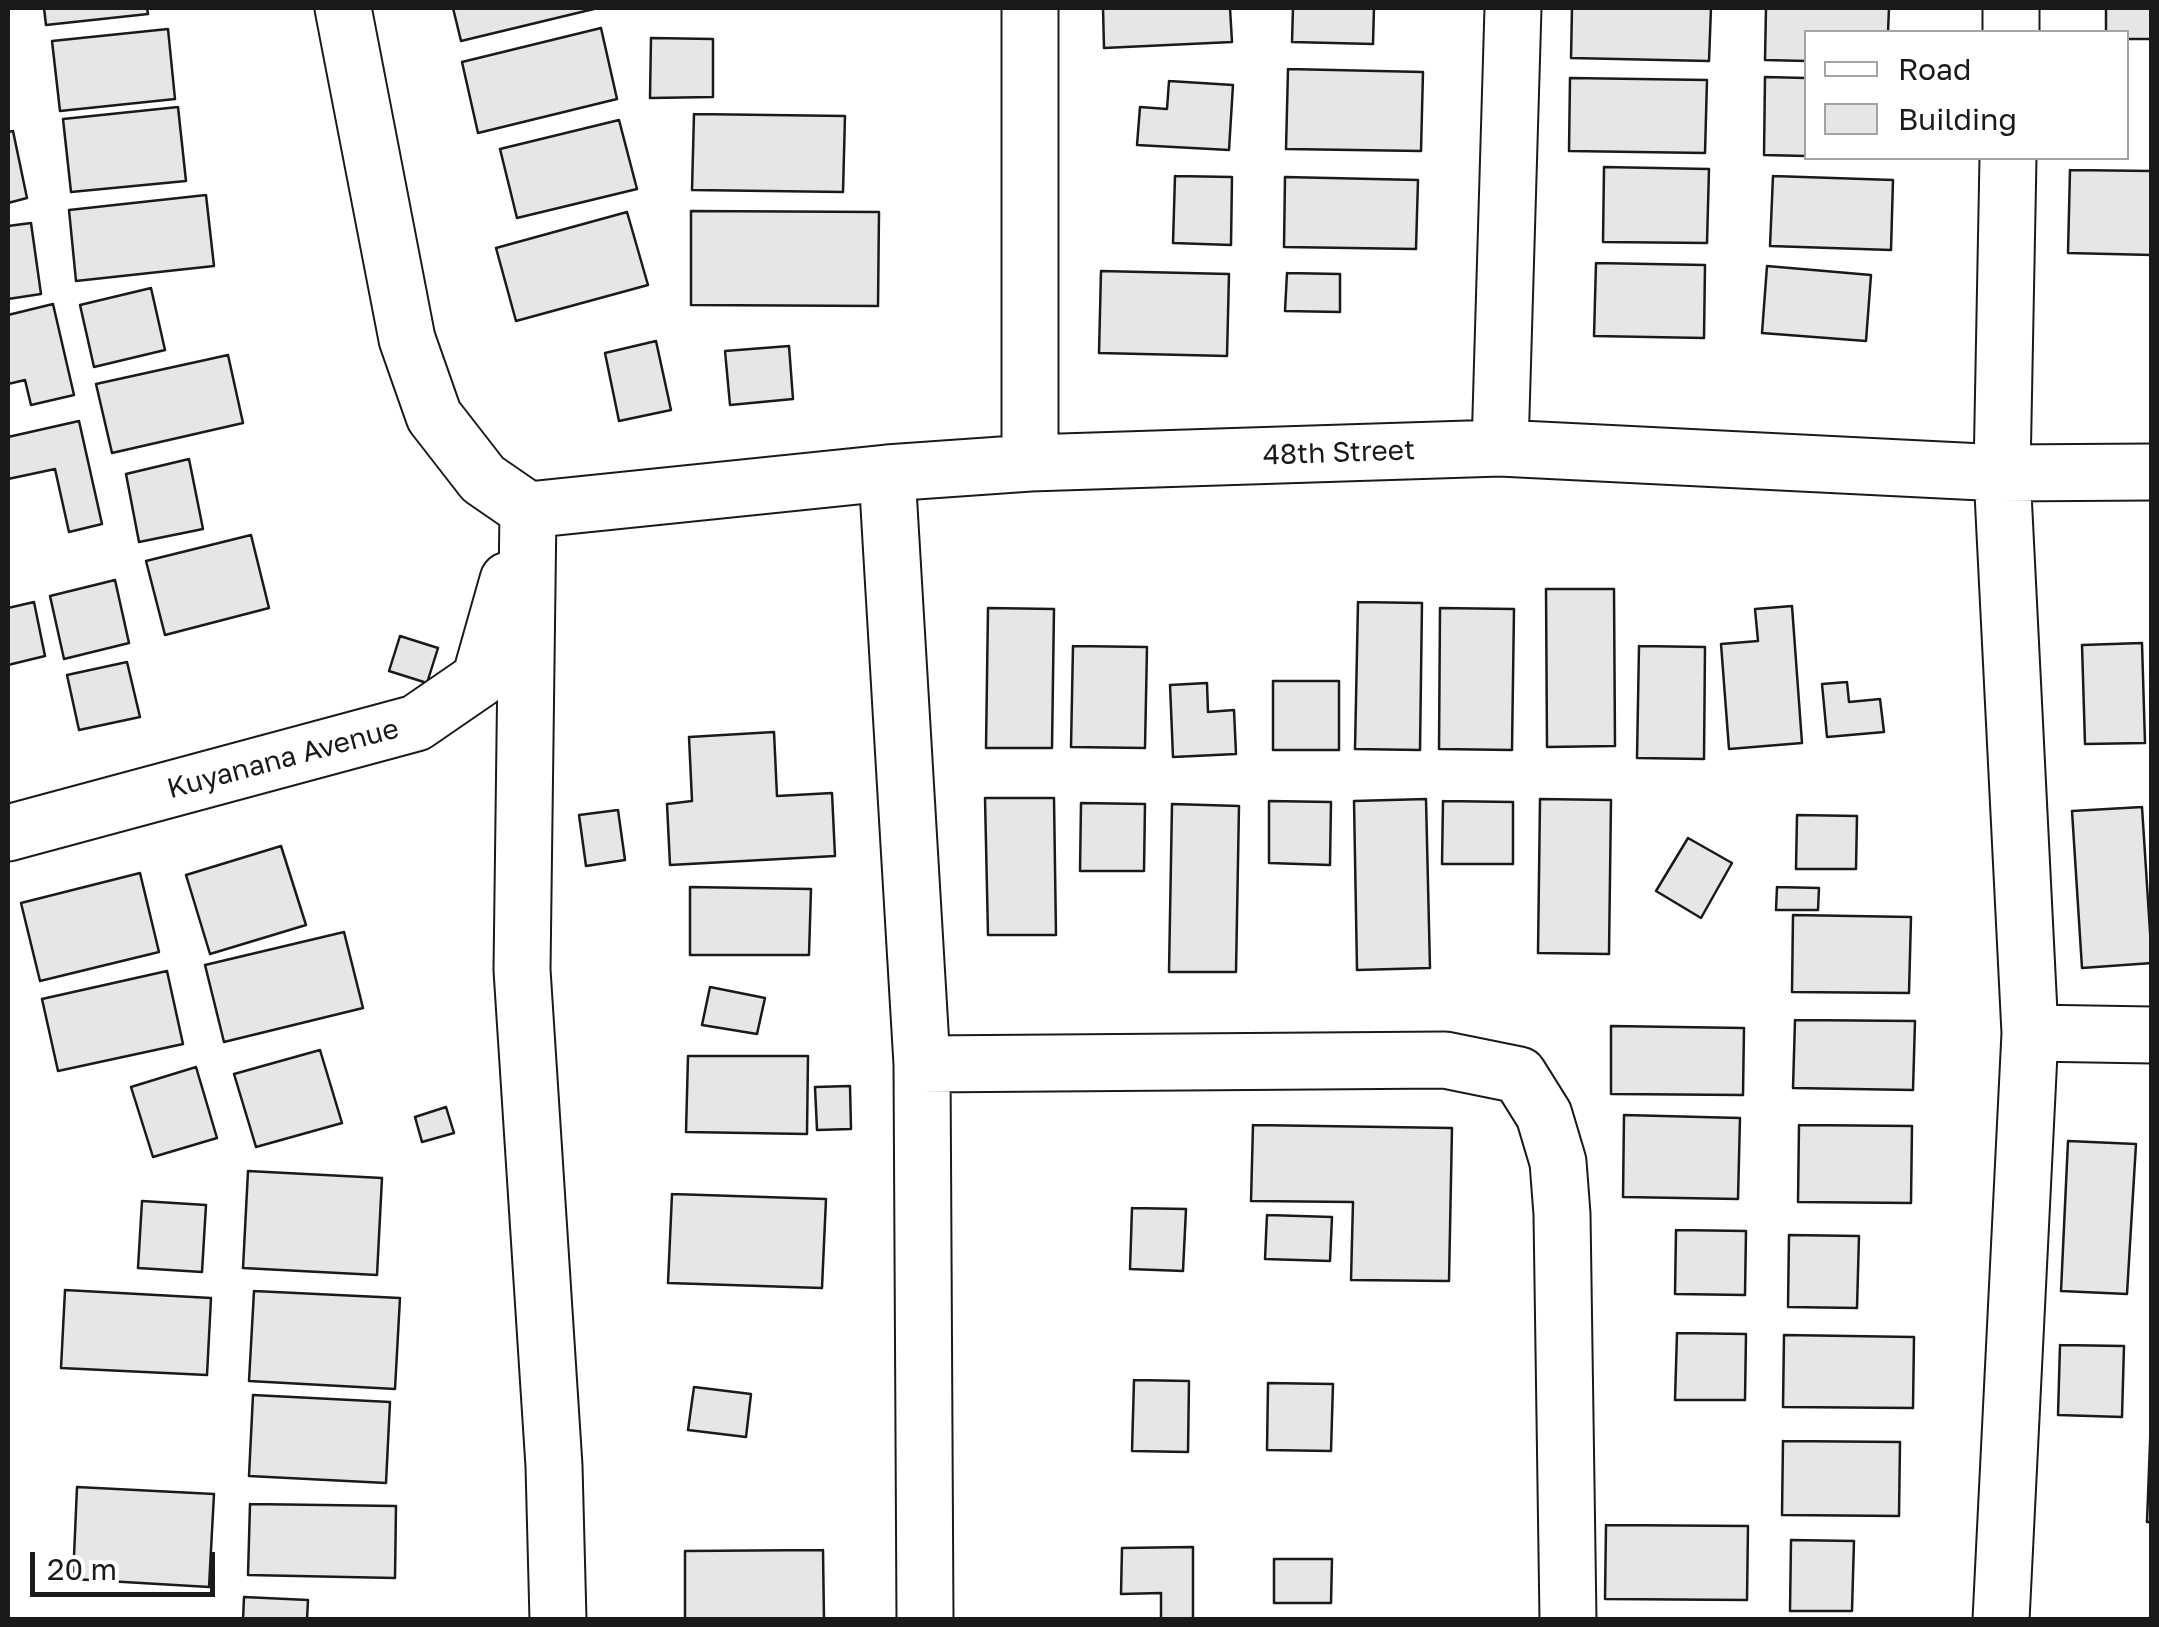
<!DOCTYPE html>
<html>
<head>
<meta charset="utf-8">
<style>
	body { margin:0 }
	#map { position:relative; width:2159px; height:1627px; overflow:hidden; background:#fff; font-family:"Golos Text",sans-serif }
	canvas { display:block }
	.frame { position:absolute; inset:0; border:10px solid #1a1a1a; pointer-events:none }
	.legend { position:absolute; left:1804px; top:30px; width:325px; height:130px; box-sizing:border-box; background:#fff; border:2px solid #a3a3a3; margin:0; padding:12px 18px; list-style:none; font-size:30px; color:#1a1a1a }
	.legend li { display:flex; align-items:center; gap:20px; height:50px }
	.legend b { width:50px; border:2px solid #a3a3a3 }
	.scale { position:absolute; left:30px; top:1552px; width:185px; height:45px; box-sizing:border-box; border:5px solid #1a1a1a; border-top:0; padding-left:12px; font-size:30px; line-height:35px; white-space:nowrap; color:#1a1a1a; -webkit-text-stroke:8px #fff; paint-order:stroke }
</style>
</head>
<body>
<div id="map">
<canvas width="2159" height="1627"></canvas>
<div class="frame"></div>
<ul class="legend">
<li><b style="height:12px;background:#fff"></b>Road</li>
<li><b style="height:28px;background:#e6e6e6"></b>Building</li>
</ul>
<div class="scale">20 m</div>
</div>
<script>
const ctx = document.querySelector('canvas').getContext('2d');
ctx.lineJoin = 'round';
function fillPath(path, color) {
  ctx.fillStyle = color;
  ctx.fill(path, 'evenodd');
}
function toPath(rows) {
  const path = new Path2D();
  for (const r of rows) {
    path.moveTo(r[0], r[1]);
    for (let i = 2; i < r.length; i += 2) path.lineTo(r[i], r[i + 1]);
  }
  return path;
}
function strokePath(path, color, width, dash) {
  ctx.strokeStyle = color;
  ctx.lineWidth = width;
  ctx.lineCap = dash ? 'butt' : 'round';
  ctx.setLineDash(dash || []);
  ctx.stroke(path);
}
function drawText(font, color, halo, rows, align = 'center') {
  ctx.font = font + ' "Golos Text",sans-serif';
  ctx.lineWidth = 8;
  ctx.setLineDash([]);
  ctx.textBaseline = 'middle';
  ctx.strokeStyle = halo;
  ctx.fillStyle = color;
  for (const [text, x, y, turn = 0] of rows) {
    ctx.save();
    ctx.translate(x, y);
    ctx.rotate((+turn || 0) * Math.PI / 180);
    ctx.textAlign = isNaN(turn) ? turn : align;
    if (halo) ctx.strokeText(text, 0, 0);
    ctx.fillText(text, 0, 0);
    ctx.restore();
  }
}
const building = toPath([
	[44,8,147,8,148,14,46,25,44,8],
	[453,8,598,8,461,41,453,8],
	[1103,8,1230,8,1232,42,1104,48,1103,8],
	[1293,8,1374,8,1373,44,1292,42,1293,8],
	[1572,8,1711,8,1709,61,1571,58,1572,8],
	[1766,8,1889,8,1888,32,1806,32,1806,61,1765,60,1766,8],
	[2106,8,2152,8,2152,39,2126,39,2126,32,2106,32,2106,8],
	[601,28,617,99,478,133,462,62,601,28],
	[168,29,175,99,60,111,52,41,168,29],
	[651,38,713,39,713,97,650,98,651,38],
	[1288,69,1423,72,1421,151,1286,149,1288,69],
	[1765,77,1806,78,1806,156,1764,155,1765,77],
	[1570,78,1707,80,1705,153,1569,151,1570,78],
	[1169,81,1233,85,1229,150,1137,145,1140,107,1167,109,1169,81],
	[178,107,186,181,71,192,63,119,178,107],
	[694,114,845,116,843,192,692,190,694,114],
	[619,120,637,189,517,218,500,149,619,120],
	[13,131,27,198,8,203,8,132,13,131],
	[1604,167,1709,169,1707,243,1603,242,1604,167],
	[2070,170,2152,171,2152,255,2068,253,2070,170],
	[1175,176,1232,177,1231,245,1173,243,1175,176],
	[1773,176,1893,180,1891,250,1770,246,1773,176],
	[1285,177,1418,180,1416,249,1284,247,1285,177],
	[206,195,214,266,76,281,69,210,206,195],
	[691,211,879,212,878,306,691,305,691,211],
	[627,212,648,285,516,321,496,248,627,212],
	[31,223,41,294,8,299,8,226,31,223],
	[1596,263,1705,265,1704,338,1594,336,1596,263],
	[1767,266,1871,275,1866,341,1762,333,1767,266],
	[1101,271,1229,274,1227,356,1099,353,1101,271],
	[1287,273,1340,274,1340,312,1285,311,1287,273],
	[151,288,165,350,94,367,80,305,151,288],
	[53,304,74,395,31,405,25,380,8,384,8,315,53,304],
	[656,341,671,410,619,421,605,353,656,341],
	[789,346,793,399,730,405,725,351,789,346],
	[228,355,243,423,112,453,96,384,228,355],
	[79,421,102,524,69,532,55,469,8,479,8,437,79,421],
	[189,459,203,529,139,542,126,474,189,459],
	[251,535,269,608,165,635,146,561,251,535],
	[115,580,129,643,64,659,50,596,115,580],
	[1546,589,1614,589,1615,746,1547,747,1546,589],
	[34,602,45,656,8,665,8,608,34,602],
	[1358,602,1422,603,1420,750,1355,749,1358,602],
	[1792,606,1802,743,1729,749,1721,644,1758,641,1755,609,1792,606],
	[988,608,1054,609,1052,748,986,748,988,608],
	[1440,608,1514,609,1512,750,1439,749,1440,608],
	[400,636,438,648,427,683,389,671,400,636],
	[2142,643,2145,743,2085,744,2082,645,2142,643],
	[1073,646,1147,647,1145,748,1071,747,1073,646],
	[1639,646,1705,647,1704,759,1637,758,1639,646],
	[127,662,140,717,79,730,67,675,127,662],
	[1273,681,1339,681,1339,750,1273,750,1273,681],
	[1847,682,1849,702,1880,699,1884,732,1827,737,1822,684,1847,682],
	[1207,683,1208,712,1234,710,1236,754,1173,757,1170,685,1207,683],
	[774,732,777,796,832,793,835,856,670,865,667,804,692,801,689,737,774,732],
	[985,798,1054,798,1056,935,988,935,985,798],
	[1426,799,1430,968,1357,970,1354,801,1426,799],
	[1540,799,1611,800,1609,954,1538,953,1540,799],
	[1269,801,1331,802,1330,865,1269,863,1269,801],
	[1443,801,1513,802,1513,864,1442,864,1443,801],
	[1081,803,1145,804,1144,871,1080,871,1081,803],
	[1172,804,1239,806,1236,972,1169,972,1172,804],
	[2142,807,2152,963,2082,968,2072,811,2142,807],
	[618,810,625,860,586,866,579,815,618,810],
	[1797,815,1857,816,1856,869,1796,869,1797,815],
	[1688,838,1732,863,1701,918,1656,891,1688,838],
	[281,846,306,925,210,954,186,875,281,846],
	[140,873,159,952,40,981,21,903,140,873],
	[690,887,811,889,809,955,690,955,690,887],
	[1777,887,1819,888,1818,910,1776,910,1777,887],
	[1793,915,1911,917,1909,993,1792,992,1793,915],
	[344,932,363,1008,224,1042,205,965,344,932],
	[167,971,183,1044,58,1071,42,999,167,971],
	[710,987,765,998,757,1034,702,1025,710,987],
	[1795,1020,1915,1021,1913,1090,1793,1088,1795,1020],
	[1611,1026,1744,1028,1743,1095,1611,1094,1611,1026],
	[320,1050,342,1123,256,1147,234,1074,320,1050],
	[688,1056,808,1056,807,1134,686,1132,688,1056],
	[196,1067,217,1138,153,1157,131,1087,196,1067],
	[850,1086,851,1129,817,1130,815,1087,850,1086],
	[446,1107,454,1133,422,1142,415,1117,446,1107],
	[1624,1115,1740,1118,1738,1199,1623,1197,1624,1115],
	[1253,1125,1452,1128,1449,1281,1351,1280,1353,1202,1251,1201,1253,1125],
	[1799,1125,1912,1126,1911,1203,1798,1202,1799,1125],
	[2068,1141,2136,1144,2127,1294,2061,1291,2068,1141],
	[248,1171,382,1178,377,1275,243,1268,248,1171],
	[672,1194,826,1199,822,1288,668,1283,672,1194],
	[142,1201,206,1205,202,1272,138,1268,142,1201],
	[1132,1208,1186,1209,1183,1271,1130,1269,1132,1208],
	[1267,1215,1332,1217,1330,1261,1265,1259,1267,1215],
	[1676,1230,1746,1231,1745,1295,1675,1294,1676,1230],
	[1789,1235,1859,1236,1857,1308,1788,1307,1789,1235],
	[65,1290,211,1298,207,1375,61,1368,65,1290],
	[254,1291,400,1298,395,1389,249,1381,254,1291],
	[1677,1333,1746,1334,1745,1400,1675,1400,1677,1333],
	[1784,1335,1914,1337,1913,1408,1783,1407,1784,1335],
	[2060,1345,2124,1346,2122,1417,2058,1415,2060,1345],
	[1134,1380,1189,1381,1188,1452,1132,1451,1134,1380],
	[1268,1383,1333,1384,1331,1451,1267,1450,1268,1383],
	[694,1387,751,1394,746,1437,688,1430,694,1387],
	[2152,1390,2152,1522,2147,1522,2152,1390],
	[253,1395,390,1402,386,1483,249,1476,253,1395],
	[1783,1441,1900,1442,1899,1516,1782,1515,1783,1441],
	[77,1487,214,1494,209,1587,73,1579,77,1487],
	[250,1504,396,1506,395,1578,248,1575,250,1504],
	[1606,1525,1748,1526,1747,1600,1605,1599,1606,1525],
	[1791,1540,1854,1541,1852,1611,1790,1611,1791,1540],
	[1193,1547,1193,1620,1161,1620,1161,1593,1121,1594,1122,1548,1193,1547],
	[823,1550,824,1620,685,1620,685,1551,823,1550],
	[1274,1559,1332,1559,1331,1603,1274,1603,1274,1559],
	[244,1597,308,1600,307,1620,243,1620,244,1597]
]);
fillPath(building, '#e6e6e6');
strokePath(building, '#1a1a1a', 2.5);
const minor = toPath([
	[343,8,407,339,434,416,483,479,528,510],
	[2011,32,2011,8],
	[1500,448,1513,8],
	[1030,463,1030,8],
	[887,473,922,1064,925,1620],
	[528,510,887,473,1030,463,1500,448,2002,473,2152,472],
	[528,510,522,970,554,1466,558,1620],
	[8,833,416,723,480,679,508,580],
	[2030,1033,2152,1035],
	[922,1064,1445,1060,1519,1075,1544,1115,1558,1162,1562,1214,1568,1620],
	[2001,1620,2030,1033,2002,473,2008,158]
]);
strokePath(minor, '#1a1a1a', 59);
strokePath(minor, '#fff', 55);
drawText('28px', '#1a1a1a', '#fff', [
	["48th Street",1339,453,-2],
	["Kuyanana Avenue",283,759,-15]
]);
</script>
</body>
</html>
